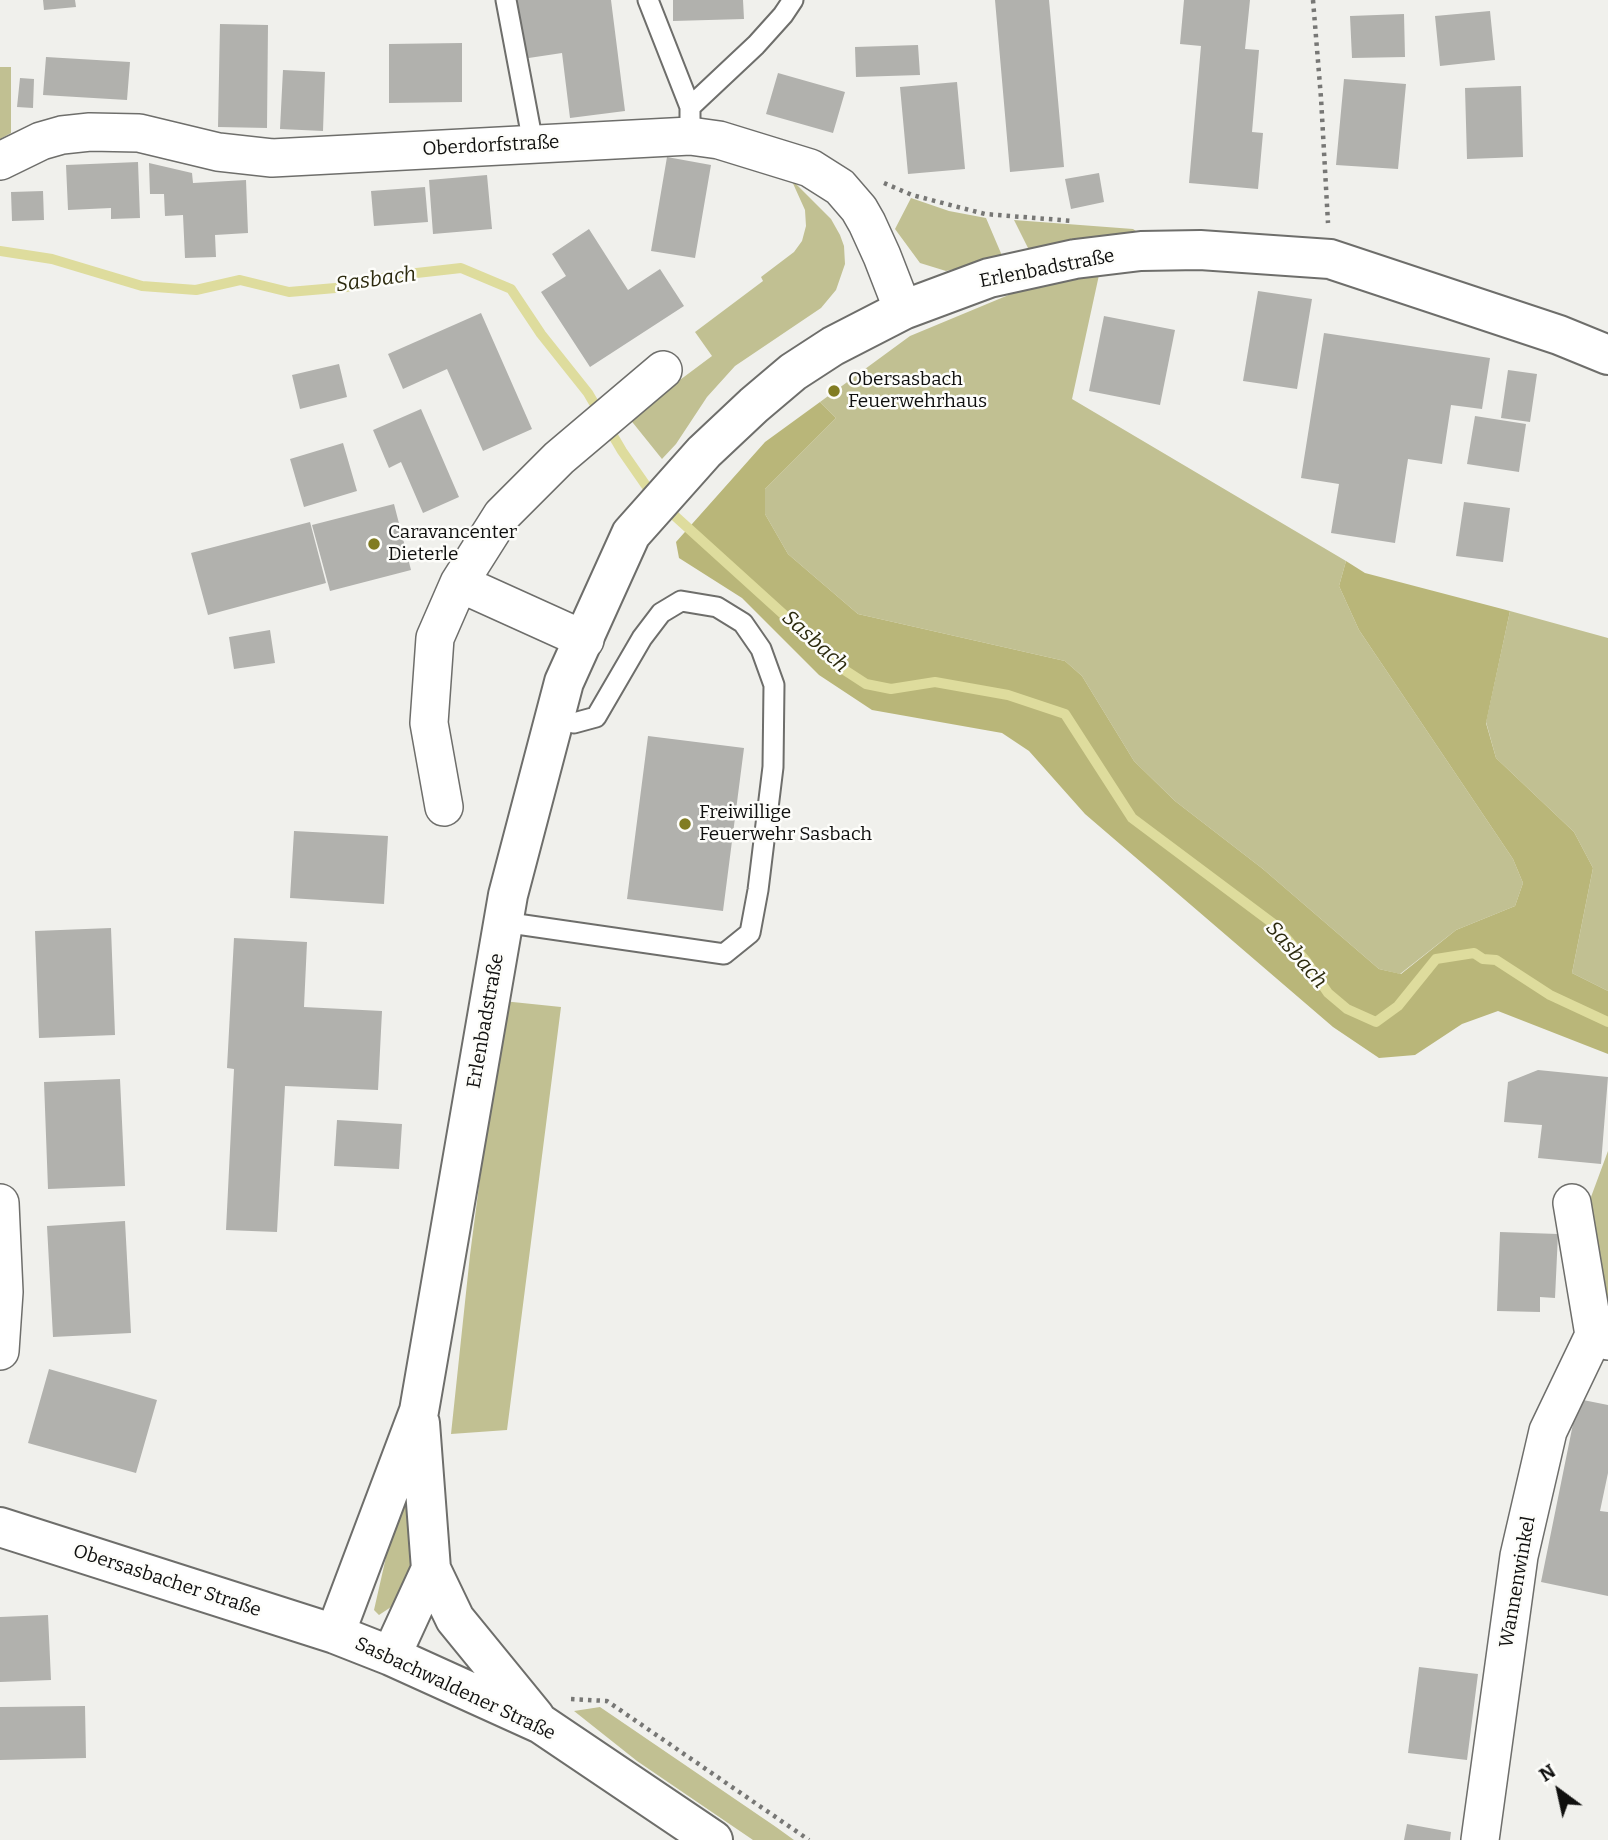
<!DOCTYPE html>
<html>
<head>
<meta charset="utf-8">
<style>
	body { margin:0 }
	#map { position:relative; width:1608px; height:1840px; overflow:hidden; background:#f0f0ec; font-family:Bitter,serif }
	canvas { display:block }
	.north { position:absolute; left:1524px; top:1756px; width:70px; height:70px; -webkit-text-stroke:5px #fdfdfa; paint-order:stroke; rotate:327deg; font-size:19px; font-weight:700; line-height:28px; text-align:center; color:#10100f }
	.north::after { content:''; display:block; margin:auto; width:24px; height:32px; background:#10100f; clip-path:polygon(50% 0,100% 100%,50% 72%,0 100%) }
</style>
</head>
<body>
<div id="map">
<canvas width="1608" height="1840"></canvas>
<div class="north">N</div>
</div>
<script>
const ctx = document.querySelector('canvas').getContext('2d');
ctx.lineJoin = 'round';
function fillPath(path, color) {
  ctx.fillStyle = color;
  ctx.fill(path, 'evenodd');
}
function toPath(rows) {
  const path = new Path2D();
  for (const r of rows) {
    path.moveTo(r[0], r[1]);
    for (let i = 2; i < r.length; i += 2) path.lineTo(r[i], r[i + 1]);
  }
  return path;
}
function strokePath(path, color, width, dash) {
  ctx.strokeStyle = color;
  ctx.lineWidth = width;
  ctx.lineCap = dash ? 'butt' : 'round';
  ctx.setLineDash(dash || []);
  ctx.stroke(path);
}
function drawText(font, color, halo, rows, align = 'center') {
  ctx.font = font + ' Bitter,serif';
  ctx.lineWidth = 5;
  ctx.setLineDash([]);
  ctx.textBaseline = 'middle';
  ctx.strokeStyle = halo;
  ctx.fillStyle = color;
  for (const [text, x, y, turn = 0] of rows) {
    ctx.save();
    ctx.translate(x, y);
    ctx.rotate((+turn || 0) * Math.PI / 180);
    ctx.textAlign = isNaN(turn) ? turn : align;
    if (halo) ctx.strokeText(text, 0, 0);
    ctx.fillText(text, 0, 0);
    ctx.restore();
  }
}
fillPath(toPath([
	[0,67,11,67,11,133,0,139],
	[791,179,831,219,840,235,844,246,845,264,836,290,821,308,735,366,707,397,676,444,662,459,629,418,712,356,695,332,763,281,761,277,794,252,802,241,806,226,805,210],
	[911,198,949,211,986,218,1003,258,946,271,920,263,895,229],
	[1014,220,1133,229,1142,235,1030,252],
	[1099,275,1072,399,1346,561,1339,586,1359,630,1513,859,1523,883,1515,906,1456,930,1400,974,1379,969,1263,869,1175,801,1134,761,1082,676,1065,661,858,614,788,554,765,514,765,489,836,418,820,402,910,336,1023,289],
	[1510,611,1608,638,1608,991,1572,973,1593,868,1574,832,1496,758,1486,722],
	[503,1001,561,1007,507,1430,451,1434,470,1255],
	[1608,1151,1608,1329,1581,1224],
	[411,1484,412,1562,404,1588,394,1605,379,1615,374,1610,396,1513],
	[600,1707,776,1827,794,1840,753,1840,637,1761,574,1711]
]), '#c1c092');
fillPath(toPath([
	[820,402,836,418,765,489,765,514,788,554,858,614,1065,661,1082,676,1134,761,1175,801,1263,869,1379,969,1401,974,1456,930,1515,906,1523,883,1513,859,1359,630,1339,586,1346,561,1365,573,1510,611,1486,723,1496,758,1574,832,1593,868,1572,973,1608,991,1608,1054,1498,1011,1462,1024,1415,1055,1379,1058,1333,1027,1085,814,1029,751,1002,733,872,710,819,675,742,598,679,558,676,542,765,442]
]), '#b9b679');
strokePath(toPath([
	[0,251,52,259,142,286,196,290,240,280,289,292,347,287,390,276,461,268,511,289,541,334,588,393,622,451,647,487,676,517,846,671,866,684,891,689,935,682,1008,695,1065,714,1132,818,1275,925,1306,961,1328,993,1347,1009,1376,1022,1398,1006,1436,959,1474,953,1483,959,1496,960,1550,995,1608,1022]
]), '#dedc9d', 10);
fillPath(toPath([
	[43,0,75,0,76,7,44,10],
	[514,0,611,0,625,111,570,118,562,53,522,59],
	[673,0,743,0,744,19,673,21],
	[995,0,1049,0,1064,167,1010,172],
	[1184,0,1250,0,1245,49,1259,50,1252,132,1263,133,1258,189,1189,183,1201,46,1180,44],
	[1490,11,1495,60,1440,66,1435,16],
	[1404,14,1405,57,1352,58,1350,16],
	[220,24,268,25,267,128,218,127],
	[462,43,462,102,389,103,389,44],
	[918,45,920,75,856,77,855,47],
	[46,57,130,62,127,100,43,95],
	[283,70,325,72,323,131,280,129],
	[778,73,845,92,833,133,766,114],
	[20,78,34,79,33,108,17,107],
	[1344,79,1406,84,1398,169,1336,165],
	[957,82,965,169,908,174,900,87],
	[1521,86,1523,157,1467,159,1465,88],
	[667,157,711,165,695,258,651,251],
	[138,162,140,218,111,219,111,208,68,210,66,165],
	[149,163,192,173,193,183,246,180,248,233,215,235,216,257,185,258,183,215,165,216,164,194,150,194],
	[1099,173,1104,202,1071,209,1065,179],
	[487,175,492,229,433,234,429,180],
	[425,187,428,222,374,226,371,191],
	[43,191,44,220,12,221,11,192],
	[589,229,628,290,660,269,684,306,590,367,541,292,566,276,552,254],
	[1258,291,1312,299,1297,389,1243,381],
	[481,313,532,429,483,451,447,369,403,389,388,354],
	[1104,316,1175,330,1160,405,1089,391],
	[1324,333,1490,358,1482,409,1451,405,1442,464,1408,459,1395,543,1331,533,1339,484,1301,478],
	[339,364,347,397,300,409,292,375],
	[1508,370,1537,374,1530,422,1501,418],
	[421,409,459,497,423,513,401,462,389,468,373,430],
	[1475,416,1526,424,1519,472,1467,464],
	[343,443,357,491,304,507,290,459],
	[1464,502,1510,508,1503,562,1456,556],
	[394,504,411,570,330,591,312,525],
	[310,522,326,583,208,615,191,553],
	[270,630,275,663,234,669,229,637],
	[648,736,744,748,723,911,627,899],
	[294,831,388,836,384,904,290,898],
	[111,928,115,1035,39,1038,35,931],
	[234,938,307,942,304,1007,382,1011,378,1090,285,1086,277,1232,226,1230,234,1069,227,1068],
	[1538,1070,1608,1077,1601,1164,1538,1158,1542,1125,1504,1122,1508,1082],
	[120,1079,125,1186,48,1189,44,1082],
	[337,1120,402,1124,399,1169,334,1166],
	[125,1221,131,1333,53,1337,47,1226],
	[1500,1232,1558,1234,1555,1298,1540,1297,1540,1312,1497,1311],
	[49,1369,157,1400,136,1473,28,1443],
	[1578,1399,1608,1405,1608,1473,1600,1511,1608,1512,1608,1596,1541,1582],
	[48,1615,51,1680,0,1682,0,1617],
	[1419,1667,1478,1674,1467,1760,1408,1753],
	[85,1706,86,1758,0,1760,0,1707],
	[1407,1824,1451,1832,1450,1840,1404,1840]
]), '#b1b1ad');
const lane = toPath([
	[506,0,533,143],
	[648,0,690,107],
	[690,136,690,107,756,45,783,15,793,0],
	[503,922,724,954,750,933,758,890,773,767,774,685,761,649,743,623,717,607,681,601,661,613,642,638,596,717,574,723,555,718]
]);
const street = toPath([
	[0,161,41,141,62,135,90,132,139,133,218,152,272,158,690,136,719,140,810,168,840,187,859,209,867,223,882,256,903,310],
	[459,583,585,640],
	[444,807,429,723,435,638,459,583,502,515,559,458,663,370],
	[0,1203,4,1292,0,1351],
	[1572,1203,1594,1335],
	[1480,1840,1519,1556,1548,1431,1594,1335,1608,1341]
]);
const secondary = toPath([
	[420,1423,431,1569,455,1619,535,1717],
	[0,1527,335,1634,391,1656,541,1724,713,1840],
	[335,1634,419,1411,508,895,564,682,631,534,704,452,754,405,793,372,833,346,903,310,989,278,1075,259,1141,251,1200,250,1330,259,1559,335,1608,355],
	[391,1656,431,1569]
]);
strokePath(lane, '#6e6e6b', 23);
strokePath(street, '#6e6e6b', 40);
strokePath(secondary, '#6e6e6b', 42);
strokePath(toPath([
	[1313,0,1321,98,1328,223],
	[884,183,912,195,985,214,1073,221],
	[571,1699,607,1701,809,1840]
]), '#777775', 4.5, [3.5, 5]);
strokePath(lane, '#fff', 19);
strokePath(street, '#fff', 37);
strokePath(secondary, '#fff', 38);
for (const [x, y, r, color] of [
	[834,391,7,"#817c22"],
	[374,544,7,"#817c22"],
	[685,824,7,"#817c22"]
]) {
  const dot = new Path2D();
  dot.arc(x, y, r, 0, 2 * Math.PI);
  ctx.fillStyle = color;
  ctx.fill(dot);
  strokePath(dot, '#fdfdfa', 2.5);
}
drawText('19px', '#10100f', '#fdfdfa', [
	["Oberdorfstraße",491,146,-3],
	["Erlenbadstraße",1047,269,-11],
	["Erlenbadstraße",486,1021,-80],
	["Obersasbacher Straße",167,1581,18],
	["Wannenwinkel",1518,1582,-80],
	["Sasbachwaldener Straße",455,1689,25]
]);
drawText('19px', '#10100f', '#fdfdfa', [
	["Obersasbach",848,380],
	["Feuerwehrhaus",848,402],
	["Caravancenter",388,533],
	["Dieterle",388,555],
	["Freiwillige",699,813],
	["Feuerwehr Sasbach",699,835]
], 'left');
drawText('italic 21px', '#2c2a0e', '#fdfdfa', [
	["Sasbach",376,280,-8],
	["Sasbach",815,642,42],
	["Sasbach",1296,955,49]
]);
</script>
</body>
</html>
